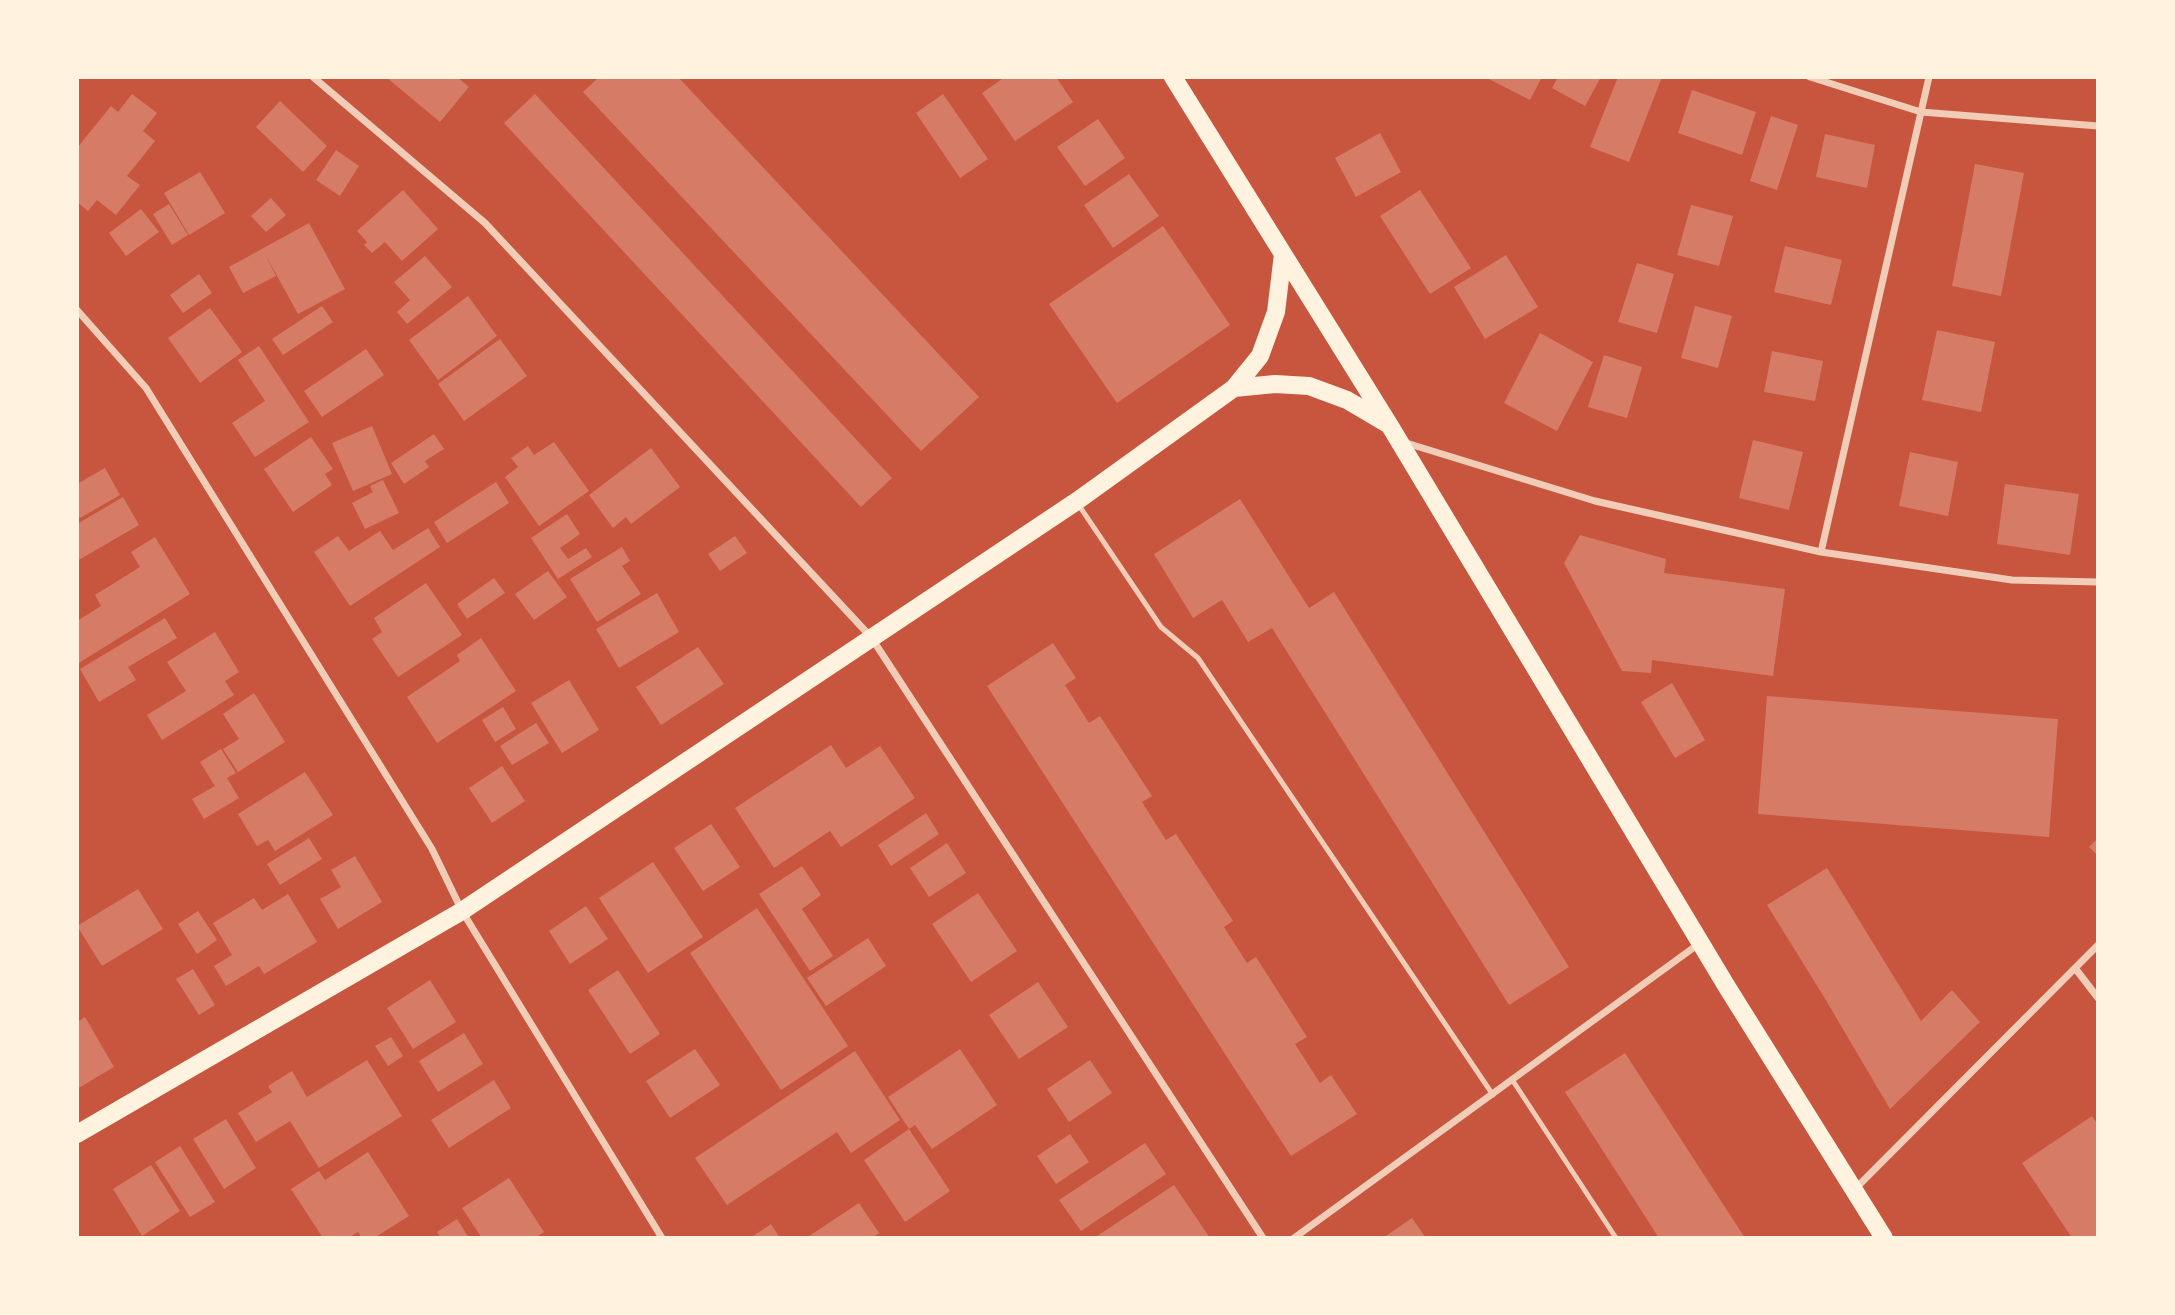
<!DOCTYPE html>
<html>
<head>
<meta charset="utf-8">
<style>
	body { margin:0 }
	#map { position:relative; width:2175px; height:1315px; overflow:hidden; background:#c8553d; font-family:"Noto Serif",serif }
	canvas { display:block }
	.frame { position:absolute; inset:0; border:79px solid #fff3e0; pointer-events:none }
</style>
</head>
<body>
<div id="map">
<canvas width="2175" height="1315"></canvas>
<div class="frame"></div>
</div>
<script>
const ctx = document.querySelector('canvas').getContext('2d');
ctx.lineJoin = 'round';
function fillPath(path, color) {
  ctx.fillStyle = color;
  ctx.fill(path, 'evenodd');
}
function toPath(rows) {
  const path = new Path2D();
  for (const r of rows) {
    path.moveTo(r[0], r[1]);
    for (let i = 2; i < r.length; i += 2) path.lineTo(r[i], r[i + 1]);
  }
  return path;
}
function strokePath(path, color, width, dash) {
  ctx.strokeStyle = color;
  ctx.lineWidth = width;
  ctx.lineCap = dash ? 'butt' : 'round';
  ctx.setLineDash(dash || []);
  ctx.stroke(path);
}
fillPath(toPath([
	[386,77,457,77,469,87,440,122],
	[599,77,678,77,979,397,921,451,583,92],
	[1005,77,1056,77,1073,102,1015,141,982,93],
	[1485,77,1542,77,1530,100],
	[1558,77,1601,77,1585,106,1552,88],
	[1618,77,1662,77,1629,162,1590,147],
	[1692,90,1756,112,1742,155,1678,133],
	[132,94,157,113,143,131,155,141,127,176,140,185,116,215,97,200,88,211,77,202,77,148,111,106,118,112],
	[535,94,892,478,861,507,504,123],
	[943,94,988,159,960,178,916,113],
	[280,101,327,146,303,172,256,127],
	[1771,116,1798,125,1777,190,1750,181],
	[1098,119,1125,158,1085,186,1057,147],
	[1380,133,1401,172,1356,197,1335,158],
	[1825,134,1875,145,1867,188,1816,177],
	[336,150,359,166,340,196,316,180],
	[1975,164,2024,173,2001,296,1952,286],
	[200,172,225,213,189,235,164,193],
	[1129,174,1159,216,1113,248,1084,205],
	[403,190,438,229,402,261,385,242,372,253,364,245,367,242,357,231],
	[1420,190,1471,268,1430,294,1380,216],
	[271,198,286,215,266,232,251,216],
	[169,204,188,235,172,245,153,214],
	[1691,205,1733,216,1719,266,1677,255],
	[141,209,159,232,126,256,109,233],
	[309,223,345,289,298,314,265,254,276,276,243,293,229,267],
	[1163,226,1230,325,1117,403,1049,304],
	[1785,246,1842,260,1831,305,1774,292],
	[1506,255,1538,307,1485,339,1454,287],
	[425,256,452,287,407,324,397,312,410,300,394,282],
	[1637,263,1674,274,1657,333,1618,322],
	[199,274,212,293,183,313,170,295],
	[468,296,497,336,438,380,409,340],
	[322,306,333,322,283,355,272,339],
	[1695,306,1732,316,1718,368,1681,358],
	[210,308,242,352,200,383,168,338],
	[1937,330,1995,342,1981,412,1922,400],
	[1540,333,1593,362,1557,431,1504,403],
	[500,339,527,376,464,421,438,384],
	[259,346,309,422,255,457,232,423,265,401,238,360],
	[366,349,384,375,322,417,304,391],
	[1772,351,1823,361,1815,401,1764,392],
	[1604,355,1642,367,1627,418,1588,407],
	[372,426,392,474,353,491,332,443],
	[434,434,444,449,425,461,429,467,404,484,391,463],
	[311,437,333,469,325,474,332,485,293,512,264,469],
	[1753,440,1803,452,1789,510,1739,498],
	[554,442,589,491,539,526,505,477,518,467,511,458,528,446,534,455],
	[651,448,680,487,631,524,626,517,613,528,589,495],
	[1910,452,1958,462,1948,516,1899,506],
	[105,468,120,495,80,518,77,514,77,484],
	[383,480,399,513,365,529,352,503,373,492,370,486],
	[496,482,509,503,447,543,434,522],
	[2005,484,2079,494,2070,555,1997,544],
	[123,497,139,525,77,561,77,524],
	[1240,499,1309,608,1334,592,1569,967,1509,1005,1272,628,1248,642,1222,600,1193,618,1154,554],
	[567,514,580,534,560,548,568,559,586,548,592,557,558,579,531,538],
	[428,528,440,547,350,606,314,552,338,536,349,551,380,531,393,550],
	[1580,535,1666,559,1664,573,1785,589,1773,676,1652,660,1651,673,1622,671,1564,563],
	[735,536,747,553,720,571,708,554],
	[155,537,190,594,77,664,77,621,101,606,95,595,140,567,131,552],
	[622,547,630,561,622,566,641,594,597,622,570,579],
	[548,571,567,597,534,620,515,594],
	[494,578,505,593,467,619,457,604],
	[426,583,462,635,398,677,372,639,382,632,374,618],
	[657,593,679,632,619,668,596,629],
	[165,618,177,638,128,667,136,680,99,702,80,669],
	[215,632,239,672,225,681,234,695,162,740,147,715,186,691,167,662],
	[481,638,516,691,437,743,407,697,460,661,457,655],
	[1053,643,1076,678,1065,685,1089,723,1100,716,1152,796,1142,802,1166,840,1176,834,1233,921,1224,927,1247,963,1256,957,1307,1037,1295,1044,1320,1083,1331,1075,1357,1114,1291,1156,987,686],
	[698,647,724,684,661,725,636,687],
	[569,680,599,730,562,753,531,703],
	[1672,683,1705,740,1675,758,1641,702],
	[254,693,285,742,238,772,223,749,239,739,223,714],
	[1767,696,2058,719,2049,837,1758,814],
	[503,707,516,729,495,742,482,720],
	[536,723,549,743,512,765,500,746],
	[831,745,846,768,880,746,915,798,841,847,830,831,774,868,735,808],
	[221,749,236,773,227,778,239,798,204,819,192,799,215,786,200,762],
	[502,766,525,801,492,823,469,788],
	[305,772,333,815,275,851,268,840,257,846,238,814],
	[926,813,939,834,891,866,878,845],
	[711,824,740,867,703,891,674,848],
	[309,838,322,859,280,885,267,864],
	[2098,838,2098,856,2089,847],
	[947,843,966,873,929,897,910,868],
	[355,856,382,902,338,929,320,899,341,887,331,870],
	[653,862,703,937,648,973,599,898],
	[802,866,821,895,802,909,833,956,810,971,759,894],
	[1827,868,1921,1021,1952,990,1980,1022,1890,1109,1824,997,1767,905],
	[138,889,163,929,102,966,77,926],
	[978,893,1017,951,971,982,932,924],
	[288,894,317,942,264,974,259,966,226,986,214,966,232,955,213,923,254,898,262,910],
	[586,906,608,939,570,964,549,931],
	[757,908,848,1046,781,1090,690,953],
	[198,911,217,940,197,954,178,924],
	[868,938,886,966,826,1006,807,978],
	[193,969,215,1005,199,1015,176,979],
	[618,970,660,1034,630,1054,588,990],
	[430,980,456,1022,413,1049,387,1008],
	[1038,982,1068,1027,1019,1059,989,1015],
	[85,1017,114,1067,77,1089,77,1022],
	[464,1033,483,1064,438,1092,419,1061],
	[391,1037,403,1056,388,1066,375,1046],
	[695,1049,720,1085,670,1118,646,1081],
	[960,1049,997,1105,932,1149,915,1125,909,1129,888,1097],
	[855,1051,900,1120,851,1153,837,1132,727,1205,695,1158],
	[1625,1053,1745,1238,1659,1238,1565,1092],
	[367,1060,402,1116,319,1168,290,1121,256,1142,238,1113,272,1092,268,1086,292,1071,307,1097],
	[1090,1060,1112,1093,1069,1122,1047,1089],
	[494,1080,511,1108,449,1148,431,1120],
	[2092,1116,2098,1125,2098,1238,2072,1238,2022,1163],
	[226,1119,256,1168,224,1189,193,1139],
	[909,1129,950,1191,905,1222,864,1160],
	[1070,1134,1089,1162,1056,1184,1037,1156],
	[1145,1143,1166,1174,1081,1231,1059,1200],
	[180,1146,215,1202,190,1217,155,1162],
	[368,1152,409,1216,374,1238,362,1238,358,1232,348,1238,323,1238,291,1189,319,1171,325,1180],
	[151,1165,180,1211,142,1236,113,1189],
	[509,1178,544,1232,535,1238,482,1238,462,1208],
	[1174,1185,1210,1238,1094,1238],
	[859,1203,879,1233,872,1238,806,1238],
	[1412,1218,1426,1238,1383,1238],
	[457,1219,469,1238,441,1238,437,1232],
	[771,1224,780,1238,750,1238]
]), '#d67c66');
strokePath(toPath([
	[1078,504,1161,627,1198,658,1493,1095],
	[1513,1081,1616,1238]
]), '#f1ccb7', 5);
strokePath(toPath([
	[313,77,485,223,871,637,1263,1238],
	[1810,77,1921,112,2098,126],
	[77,310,146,388,432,849,462,911,662,1238],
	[1403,442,1595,501,1821,552,2012,580,2098,582],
	[1821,552,1929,77],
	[2075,968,2098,998],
	[1854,1190,2098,945],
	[1294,1238,1700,943]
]), '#f1ccb7', 7);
strokePath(toPath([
	[1173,77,1390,426,1727,987,1884,1238],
	[1234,388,1275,384,1309,386,1347,400,1386,423],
	[77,1134,462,911,1077,501,1234,388,1260,356,1276,312,1283,254]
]), '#fff3e0', 18);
</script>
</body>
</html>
